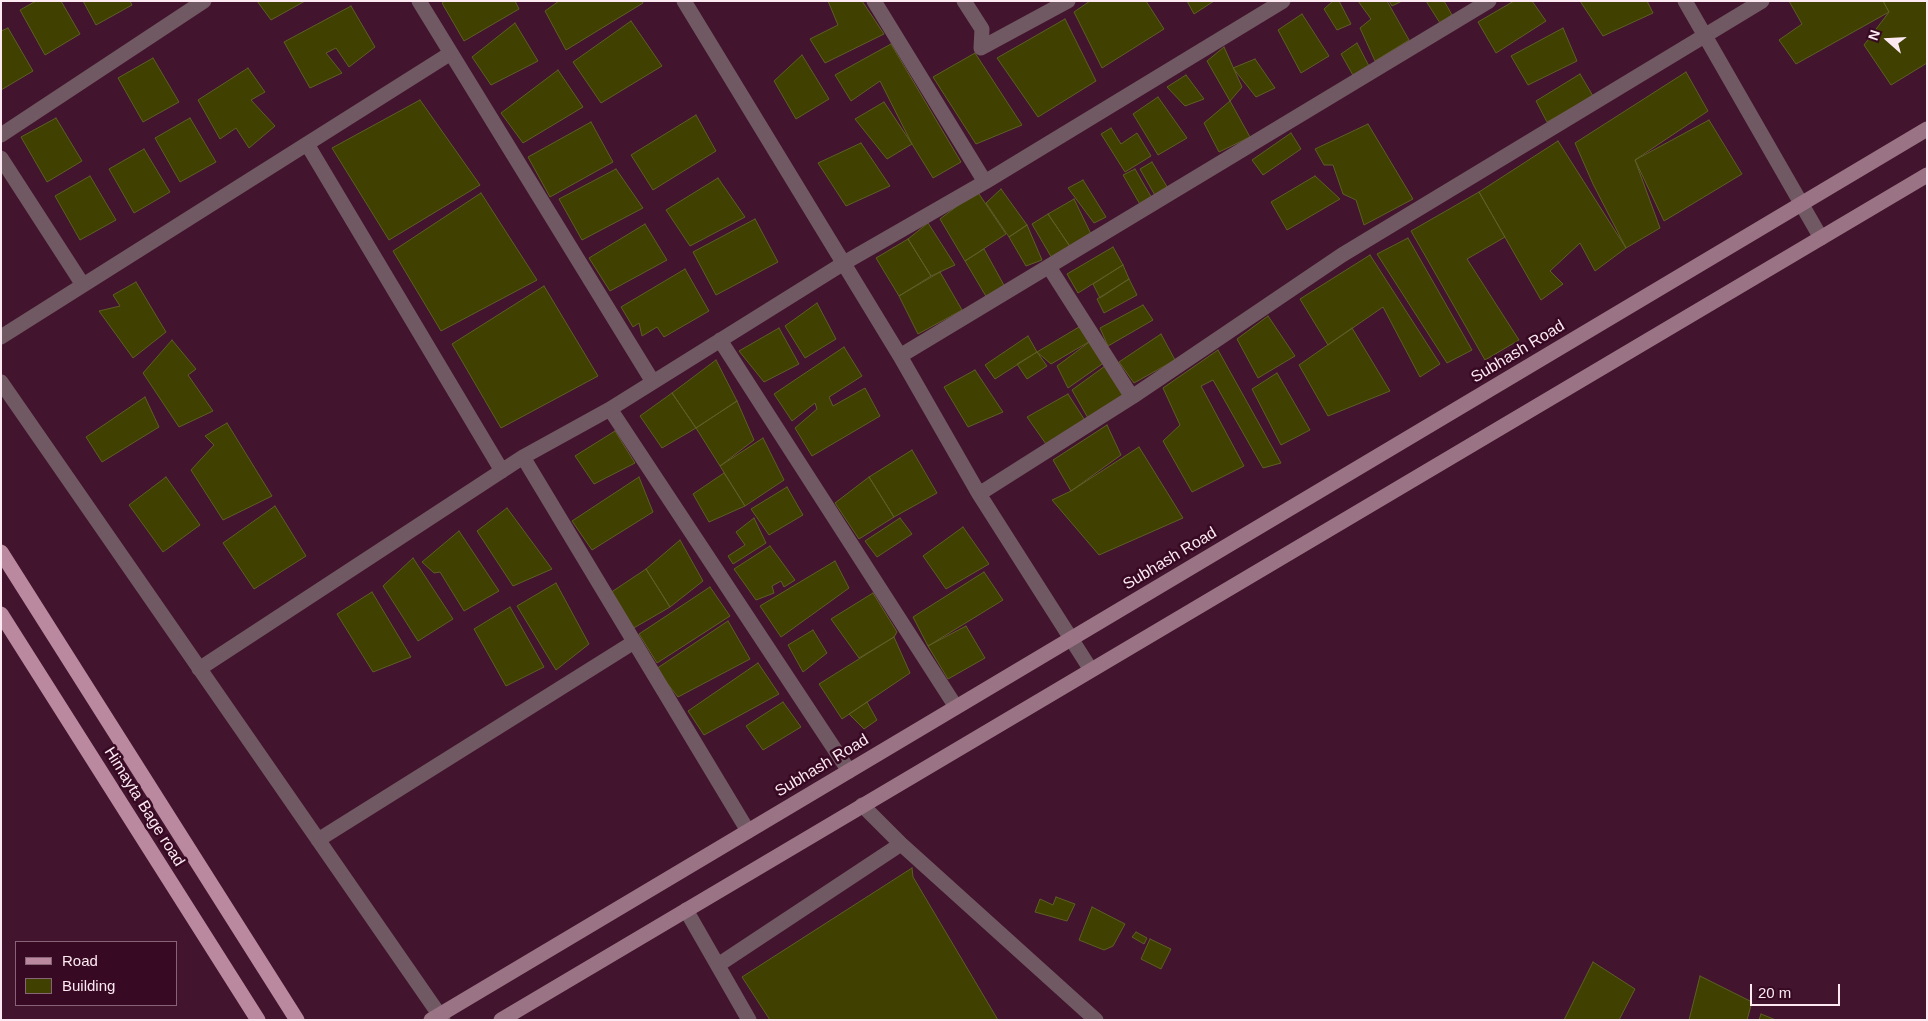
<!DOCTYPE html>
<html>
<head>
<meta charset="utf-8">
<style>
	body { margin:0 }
	#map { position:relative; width:1928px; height:1021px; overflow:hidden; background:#42142d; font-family:Helvetica,sans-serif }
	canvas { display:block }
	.frame { position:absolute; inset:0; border:2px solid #fce9f1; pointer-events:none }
	.legend { position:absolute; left:15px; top:941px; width:162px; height:65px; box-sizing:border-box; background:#370923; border:1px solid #866375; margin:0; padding:6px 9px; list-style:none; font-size:15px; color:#fce9f1 }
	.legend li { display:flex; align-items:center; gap:10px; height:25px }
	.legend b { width:25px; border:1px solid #866375 }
	.north { position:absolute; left:1863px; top:15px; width:50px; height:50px; -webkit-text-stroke:4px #370923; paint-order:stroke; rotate:289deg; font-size:14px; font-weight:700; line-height:20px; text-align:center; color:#fce9f1 }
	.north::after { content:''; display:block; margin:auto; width:18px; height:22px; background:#fce9f1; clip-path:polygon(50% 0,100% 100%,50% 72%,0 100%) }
	.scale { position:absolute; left:1750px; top:984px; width:90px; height:22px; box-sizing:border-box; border:2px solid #fce9f1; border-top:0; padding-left:6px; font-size:15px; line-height:18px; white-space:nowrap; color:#fce9f1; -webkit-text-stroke:4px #370923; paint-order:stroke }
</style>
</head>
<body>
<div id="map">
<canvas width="1928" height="1021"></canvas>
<div class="frame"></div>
<ul class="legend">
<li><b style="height:6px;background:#ba899f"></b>Road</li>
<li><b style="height:14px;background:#404001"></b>Building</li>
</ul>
<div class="north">N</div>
<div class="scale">20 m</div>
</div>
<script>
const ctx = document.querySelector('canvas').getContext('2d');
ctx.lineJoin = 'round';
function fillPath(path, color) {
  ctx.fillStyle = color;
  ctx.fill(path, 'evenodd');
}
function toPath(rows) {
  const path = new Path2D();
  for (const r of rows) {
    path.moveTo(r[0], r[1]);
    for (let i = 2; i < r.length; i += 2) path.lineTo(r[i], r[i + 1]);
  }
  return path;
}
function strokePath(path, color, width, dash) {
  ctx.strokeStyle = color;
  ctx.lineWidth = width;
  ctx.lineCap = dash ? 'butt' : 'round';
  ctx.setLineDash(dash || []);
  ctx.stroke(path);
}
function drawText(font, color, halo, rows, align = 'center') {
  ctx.font = font + ' Helvetica,sans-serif';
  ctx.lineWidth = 5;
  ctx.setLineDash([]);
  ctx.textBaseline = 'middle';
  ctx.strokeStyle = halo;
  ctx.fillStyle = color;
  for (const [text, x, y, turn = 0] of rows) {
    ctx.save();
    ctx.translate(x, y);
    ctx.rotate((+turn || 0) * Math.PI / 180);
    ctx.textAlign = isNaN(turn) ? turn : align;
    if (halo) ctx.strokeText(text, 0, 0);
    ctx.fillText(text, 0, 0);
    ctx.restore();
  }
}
const building = toPath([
	[36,1,61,1,80,34,45,55,20,10,36,1],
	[83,1,130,1,132,5,96,25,83,1],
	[257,1,305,1,271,20,257,1],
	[445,1,515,1,519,9,464,41,442,3,445,1],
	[559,1,642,1,643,3,566,50,545,11,559,1],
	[828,1,862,1,884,34,825,63,810,39,838,25,828,1],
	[1090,1,1146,1,1164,29,1102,68,1074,12,1090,1],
	[1187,1,1214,1,1194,14,1187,1],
	[1333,1,1339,1,1351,24,1337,30,1324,9,1333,1],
	[1358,1,1387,1,1409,40,1375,61,1360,28,1371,19,1358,1],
	[1389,1,1402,1,1392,6,1389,1],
	[1426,1,1444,1,1452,15,1440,23,1426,1],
	[1514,1,1532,1,1546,21,1496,53,1478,22,1514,1],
	[1580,1,1647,1,1653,13,1603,36,1580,1],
	[1789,1,1883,1,1889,12,1796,64,1779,40,1802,24,1789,1],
	[1883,1,1927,1,1927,63,1891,85,1864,45,1889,12,1883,1],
	[351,6,375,47,349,67,336,48,326,53,342,73,310,88,284,42,351,6],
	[1302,14,1329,56,1301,73,1278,30,1302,14],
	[1065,19,1096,81,1038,117,997,58,1065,19],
	[631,21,662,66,601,103,573,62,631,21],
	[515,23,538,61,491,85,472,57,515,23],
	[8,28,33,71,1,90,1,31,8,28],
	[1563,28,1577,61,1528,85,1511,56,1563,28],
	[1357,43,1370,68,1354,77,1341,54,1357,43],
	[891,44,961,162,933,178,912,144,880,81,851,101,835,75,891,44],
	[1224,47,1242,87,1230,101,1207,61,1224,47],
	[975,53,1022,125,976,144,933,77,975,53],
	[802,55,829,99,796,119,774,81,802,55],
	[153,58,179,102,143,122,118,78,153,58],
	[1255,59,1275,88,1256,97,1233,68,1255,59],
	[248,68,265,92,251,100,275,126,249,148,236,128,220,139,198,100,248,68],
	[558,70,583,107,523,143,501,113,558,70],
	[1686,72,1708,111,1635,160,1660,228,1626,248,1593,184,1575,143,1686,72],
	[1580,74,1593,96,1547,122,1536,101,1580,74],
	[1186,75,1204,99,1185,106,1167,87,1186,75],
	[1158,97,1187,138,1158,155,1133,114,1158,97],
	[420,100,480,185,389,240,332,148,420,100],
	[1230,101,1250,137,1219,152,1204,123,1230,101],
	[884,102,912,144,887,159,855,119,884,102],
	[696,115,716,151,653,190,631,155,696,115],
	[56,118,82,161,47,182,21,137,56,118],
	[190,118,216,162,180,182,155,138,190,118],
	[1709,120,1742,174,1664,221,1635,160,1709,120],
	[591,122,613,162,550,197,528,157,591,122],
	[1368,124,1413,199,1364,225,1356,200,1343,194,1333,165,1324,165,1315,149,1368,124],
	[1111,128,1121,144,1137,133,1151,156,1125,172,1101,134,1111,128],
	[1291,133,1301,149,1263,175,1252,160,1291,133],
	[1558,141,1626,248,1595,271,1580,243,1550,271,1563,284,1541,300,1479,192,1558,141],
	[861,143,890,186,846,206,818,163,861,143],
	[144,149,170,192,134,213,109,169,144,149],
	[1152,162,1169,190,1156,197,1140,169,1152,162],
	[616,169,643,208,582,240,559,199,616,169],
	[1135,169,1153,200,1141,206,1123,175,1135,169],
	[90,176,116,220,80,240,55,196,90,176],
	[1315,176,1340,199,1287,230,1271,202,1315,176],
	[718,178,745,217,690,246,666,210,718,178],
	[1083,180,1106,217,1094,223,1068,188,1083,180],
	[1001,189,1027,225,1009,237,986,203,1001,189],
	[977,191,1006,234,965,261,940,219,977,191],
	[1479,192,1505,237,1467,259,1519,340,1485,360,1411,231,1479,192],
	[481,193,537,280,441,331,393,251,481,193],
	[1074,199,1092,236,1071,248,1048,214,1074,199],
	[1048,214,1071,248,1053,260,1032,224,1048,214],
	[755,219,778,262,716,295,693,252,755,219],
	[928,223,955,265,931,276,908,239,928,223],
	[645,224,667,260,610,291,589,258,645,224],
	[1027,225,1042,260,1026,266,1009,237,1027,225],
	[1408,238,1472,350,1447,363,1377,254,1408,238],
	[908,239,931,276,899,296,876,258,908,239],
	[1113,247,1123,265,1078,293,1067,274,1113,247],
	[984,249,1005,287,987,298,965,261,984,249],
	[1370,255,1440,364,1420,377,1383,307,1328,345,1300,299,1370,255],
	[1123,265,1129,279,1100,298,1093,284,1123,265],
	[685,269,709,311,664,337,657,327,642,336,639,323,633,327,621,307,685,269],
	[940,272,962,310,918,334,899,296,940,272],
	[1129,279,1137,295,1104,313,1097,299,1129,279],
	[136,282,166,332,133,358,99,311,120,306,113,295,136,282],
	[544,286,598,376,501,428,452,344,544,286],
	[817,303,836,339,805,358,785,326,817,303],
	[1143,305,1153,320,1108,346,1100,328,1143,305],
	[1268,316,1295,356,1258,378,1237,339,1268,316],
	[1079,327,1092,340,1051,364,1037,352,1079,327],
	[779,328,799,364,764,382,739,351,779,328],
	[1352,328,1390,391,1328,416,1299,365,1352,328],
	[1161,334,1175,360,1134,383,1119,362,1161,334],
	[1028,336,1037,352,995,379,985,365,1028,336],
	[172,340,196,369,188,375,213,411,179,427,143,373,172,340],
	[1092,340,1105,362,1068,388,1057,366,1092,340],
	[844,347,862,376,829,397,833,406,865,388,880,416,812,456,795,428,817,409,815,403,792,421,774,394,844,347],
	[1218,350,1281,463,1263,468,1213,380,1201,386,1244,466,1192,492,1163,441,1180,425,1163,388,1218,350],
	[1037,352,1047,366,1027,379,1017,364,1037,352],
	[716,360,737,401,696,428,672,393,716,360],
	[1105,366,1126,396,1088,418,1072,390,1105,366],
	[975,370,1003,412,968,427,944,387,975,370],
	[1277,373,1310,430,1281,445,1252,389,1277,373],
	[672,393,696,428,662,448,640,416,672,393],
	[1068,394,1086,422,1046,444,1027,417,1068,394],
	[145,397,159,427,102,462,86,437,145,397],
	[737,401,754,440,720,466,696,428,737,401],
	[227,423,272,496,223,520,191,470,214,445,205,436,227,423],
	[1107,425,1121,455,1071,491,1053,460,1107,425],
	[615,431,635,463,594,484,575,456,615,431],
	[763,438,784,480,745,506,720,466,763,438],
	[1139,447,1183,518,1099,555,1052,500,1071,491,1139,447],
	[912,450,937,493,894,517,869,477,912,450],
	[724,473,745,506,709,522,693,494,724,473],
	[166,477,200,525,163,552,129,505,166,477],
	[639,477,653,512,592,550,572,521,639,477],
	[869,477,894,517,859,539,835,503,869,477],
	[787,487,803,515,769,535,751,509,787,487],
	[275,506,306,556,254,589,223,543,275,506],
	[507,508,552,569,513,586,477,531,507,508],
	[754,518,766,543,733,564,728,556,745,545,736,532,754,518],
	[900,518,912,534,877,557,865,541,900,518],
	[963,527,989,564,946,589,923,556,963,527],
	[459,531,499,591,464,611,440,572,434,573,422,562,459,531],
	[680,540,703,581,670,607,646,569,680,540],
	[770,546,795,580,784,587,781,581,772,586,774,593,756,600,734,569,770,546],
	[413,558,453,619,418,641,383,586,413,558],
	[835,561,849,588,781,637,760,606,835,561],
	[646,569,670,607,632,629,610,593,646,569],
	[984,572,1003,600,928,646,913,617,984,572],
	[556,583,589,644,556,670,517,606,556,583],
	[710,587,730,616,657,663,639,634,710,587],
	[372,592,411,657,373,672,337,614,372,592],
	[873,593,897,632,894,637,859,658,831,619,873,593],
	[510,607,544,667,506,686,474,629,510,607],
	[728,621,750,659,678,697,656,669,728,621],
	[966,626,985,658,948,679,928,646,966,626],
	[813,630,827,653,803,672,788,645,813,630],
	[894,637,910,673,842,719,819,684,894,637],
	[758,663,779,694,704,735,688,711,758,663],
	[783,702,801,727,763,750,746,726,783,702],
	[867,702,877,720,864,729,849,714,867,702],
	[912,868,913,877,998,1020,770,1020,742,977,912,868],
	[1056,897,1075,904,1067,921,1035,912,1040,899,1053,905,1056,897],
	[1092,907,1125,924,1113,946,1104,950,1079,940,1092,907],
	[1136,932,1147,938,1144,944,1132,937,1136,932],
	[1150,939,1171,949,1161,969,1141,959,1150,939],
	[1593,962,1635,989,1619,1020,1564,1020,1593,962],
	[1700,976,1752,1002,1747,1020,1689,1020,1700,976],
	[1761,1014,1776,1020,1759,1020,1761,1014]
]);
fillPath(building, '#404001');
strokePath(building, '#5d5f26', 1);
strokePath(toPath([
	[419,1,653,382],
	[684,1,900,356,979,494,1091,670],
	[874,1,985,182],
	[964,1,982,29,981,48],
	[1685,1,1821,238],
	[981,48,1068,1],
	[1,135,204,1],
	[307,144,502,471],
	[1,158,83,285],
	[1049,267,1132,397],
	[1,337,451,53],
	[720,340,956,707],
	[900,356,1489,1],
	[1,382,443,1020],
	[610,409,849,771],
	[523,457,748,831],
	[979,494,1132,397,1342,255,1762,1],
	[199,669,523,457,610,409,844,263,985,182,1283,1],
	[862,805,901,844,1096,1020],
	[318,840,634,642],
	[686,910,749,1020],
	[718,965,901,844]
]), '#715963', 15);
strokePath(toPath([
	[431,1020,1927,129],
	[501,1020,1927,175]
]), '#9a7485', 15);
strokePath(toPath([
	[1,552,297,1020],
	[1,614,258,1020]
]), '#ba899f', 15);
drawText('16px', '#fce9f1', '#370923', [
	["Subhash Road",1518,352,-31],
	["Subhash Road",1170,559,-31],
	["Subhash Road",822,766,-31],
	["Himayta Bage road",144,807,58]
]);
</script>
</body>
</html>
